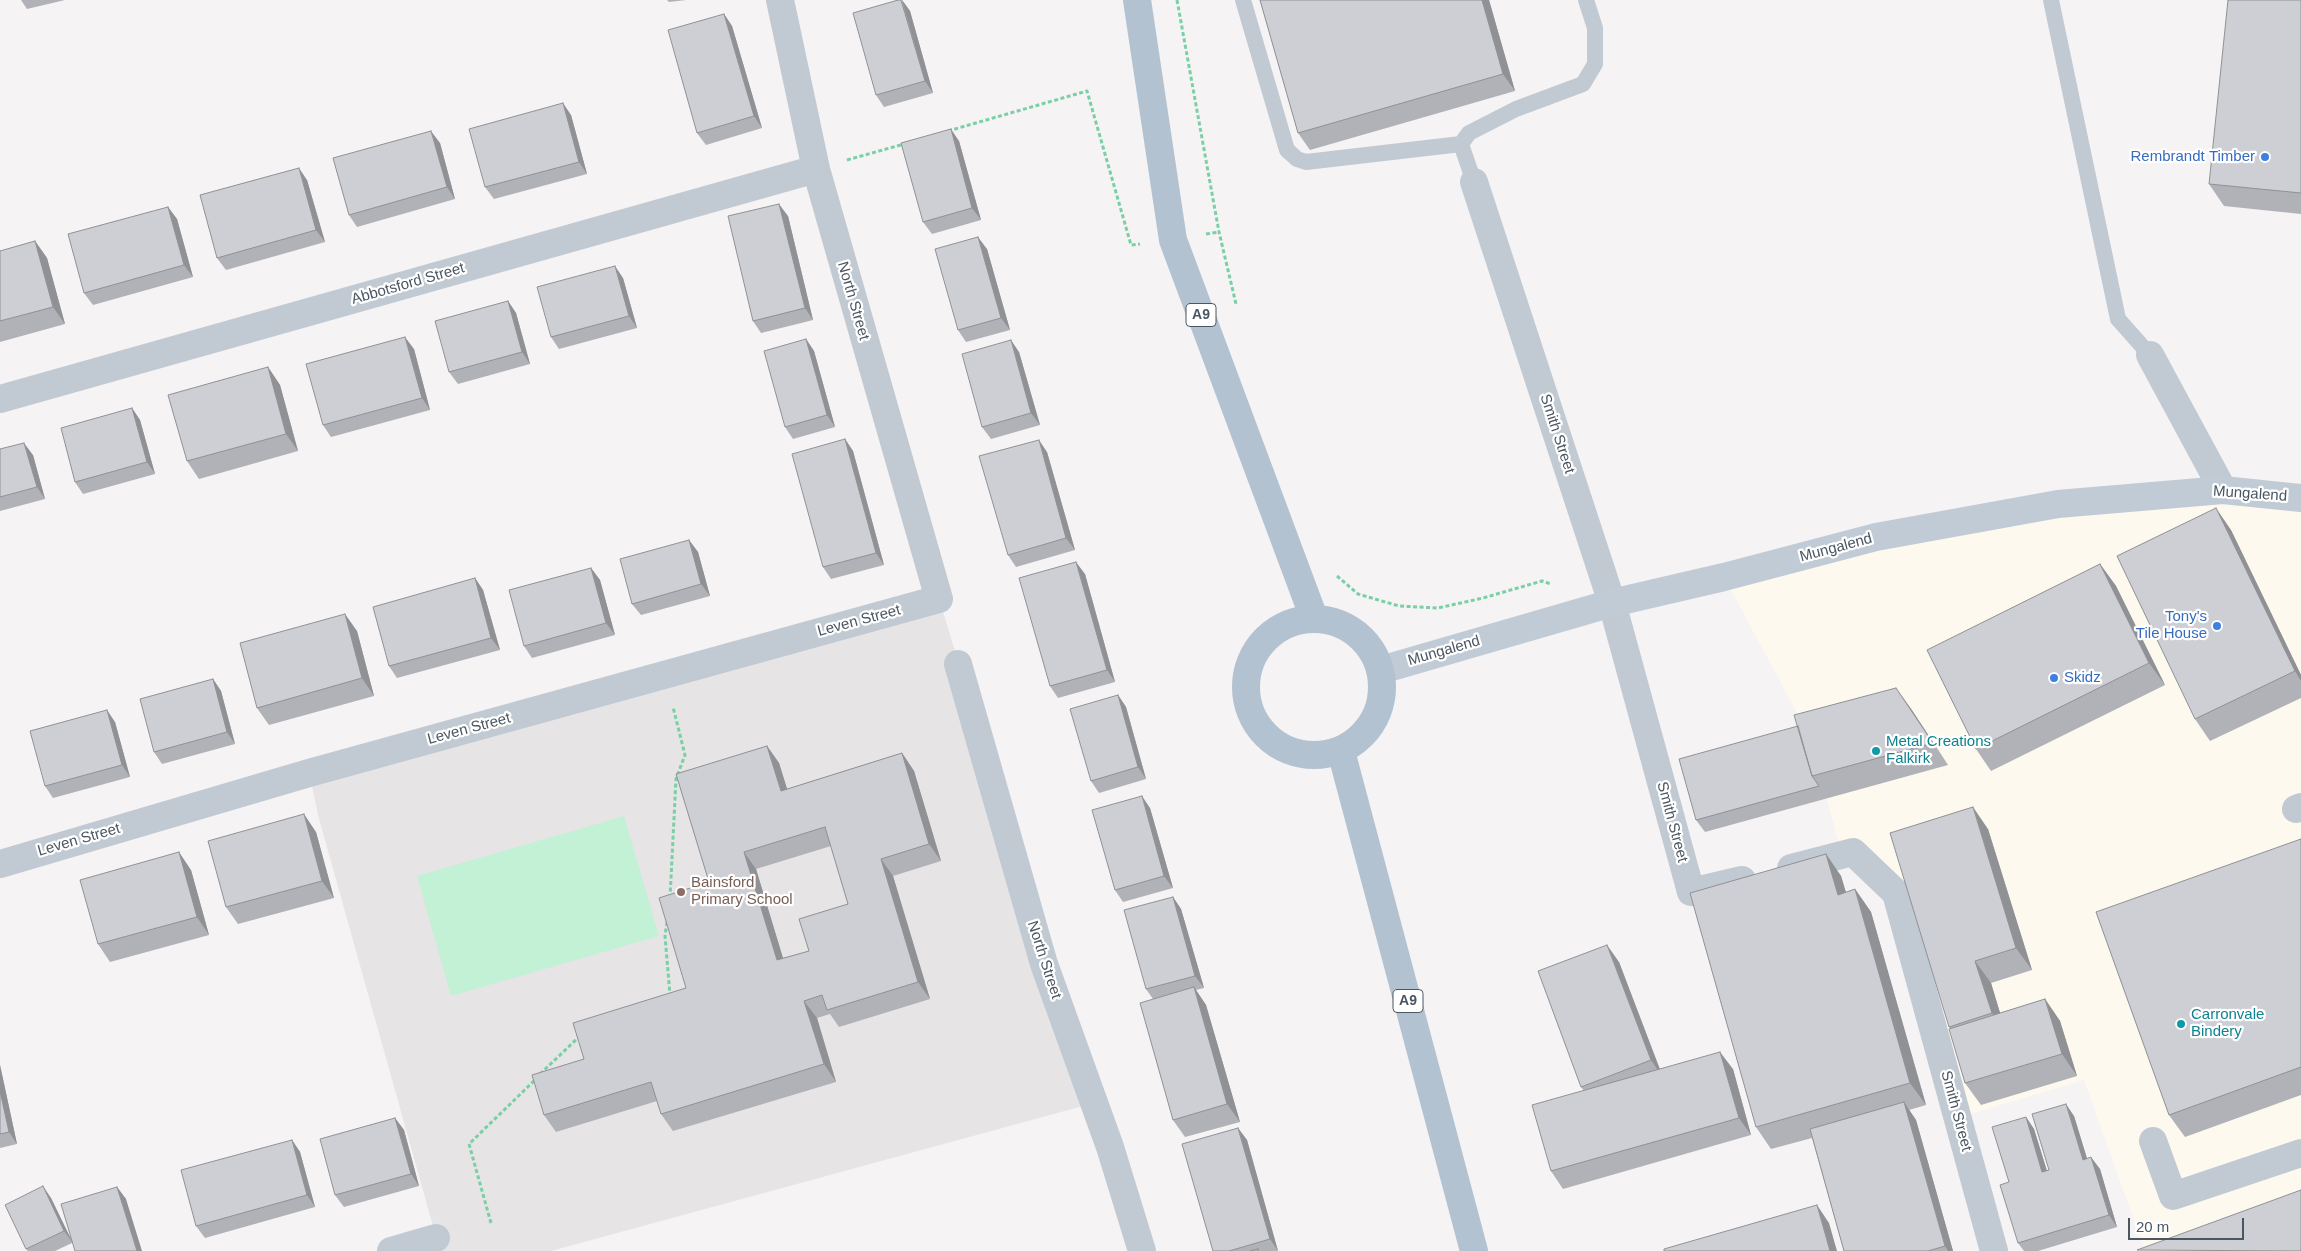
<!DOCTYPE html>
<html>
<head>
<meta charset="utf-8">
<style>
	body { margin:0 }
	#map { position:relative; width:2301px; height:1251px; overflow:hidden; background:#f5f3f3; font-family:Arial,sans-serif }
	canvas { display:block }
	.scale { position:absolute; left:2128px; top:1218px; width:116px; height:22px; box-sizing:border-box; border:2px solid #4a5661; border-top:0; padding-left:6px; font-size:15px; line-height:18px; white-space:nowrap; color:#4a5661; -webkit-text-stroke:4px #fff; paint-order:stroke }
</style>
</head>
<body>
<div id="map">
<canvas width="2301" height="1251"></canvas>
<div class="scale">20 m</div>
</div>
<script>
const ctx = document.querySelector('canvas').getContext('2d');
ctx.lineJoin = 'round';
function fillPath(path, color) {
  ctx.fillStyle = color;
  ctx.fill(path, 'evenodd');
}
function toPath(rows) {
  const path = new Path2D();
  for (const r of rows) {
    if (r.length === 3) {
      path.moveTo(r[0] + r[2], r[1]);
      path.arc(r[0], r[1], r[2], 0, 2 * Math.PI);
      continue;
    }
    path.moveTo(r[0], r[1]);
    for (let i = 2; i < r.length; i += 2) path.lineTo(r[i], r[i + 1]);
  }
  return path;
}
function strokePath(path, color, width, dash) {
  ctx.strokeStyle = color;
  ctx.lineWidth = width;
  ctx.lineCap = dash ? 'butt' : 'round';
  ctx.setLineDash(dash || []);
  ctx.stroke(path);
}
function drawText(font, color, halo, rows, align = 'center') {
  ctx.font = font + ' Arial,sans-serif';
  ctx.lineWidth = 4.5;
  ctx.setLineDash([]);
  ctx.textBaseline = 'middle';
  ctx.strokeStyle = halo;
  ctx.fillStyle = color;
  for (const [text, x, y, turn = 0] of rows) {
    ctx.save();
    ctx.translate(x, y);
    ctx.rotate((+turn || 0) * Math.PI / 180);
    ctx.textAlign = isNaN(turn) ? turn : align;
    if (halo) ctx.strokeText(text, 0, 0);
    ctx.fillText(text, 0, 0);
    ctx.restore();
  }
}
fillPath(toPath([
	[2301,498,2301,1251,2145,1251,2084,1080,1957,1118,1896,893,1842,855,1810,737,1724,577,2058,504]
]), '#fdf9ef');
fillPath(toPath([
	[939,599,1094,1103,551,1251,440,1251,319,819,309,773]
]), '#e6e4e5');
fillPath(toPath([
	[624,816,659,936,451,996,417,876]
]), '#c3f1d5');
strokePath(toPath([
	[1177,0,1219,232,1236,304],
	[948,131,1087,91,1131,245,1140,244],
	[847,160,904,144],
	[1206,234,1219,232],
	[1337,576,1358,594,1399,606,1438,608,1483,598,1542,581,1551,584],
	[670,898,676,779,685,755,673,707],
	[667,922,665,936,670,995],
	[540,1074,581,1035],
	[491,1223,469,1144,536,1079]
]), '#7ad0a6', 3, [4, 2.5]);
strokePath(toPath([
	[1243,0,1287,150,1297,159,1306,162,1461,144,1469,133,1516,109,1583,84,1595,64,1595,28,1586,0],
	[2051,0,2118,319,2150,355],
	[1461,144,1474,182]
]), '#c1cad2', 16);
strokePath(toPath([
	[1474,182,1612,603,1691,892,1742,880],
	[2150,355,2223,490],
	[0,399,816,169],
	[958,664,1044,964,1110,1147,1142,1251],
	[2296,809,2301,807],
	[0,864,309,773,939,599,816,169,780,0],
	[1791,868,1853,852,1896,893,1994,1251],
	[2153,1141,2173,1196,2301,1153],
	[391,1251,436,1238]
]), '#c1cad2', 28);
strokePath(toPath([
	[1381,670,1612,603,1724,577,1876,537,2058,504,2223,490,2301,498]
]), '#c1cbd6', 28);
strokePath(toPath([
	[1137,0,1173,240,1314,618],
	[1314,687,68],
	[1341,751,1474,1251]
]), '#b3c2d1', 28);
fillPath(toPath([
	[21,0,65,0,27,9],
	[667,0,686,0,669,2],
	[902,0,910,11,933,93,884,107,876,95],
	[1260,0,1489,0,1515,91,1310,150,1298,133],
	[2301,0,2301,214,2224,206,2209,184],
	[724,14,732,26,762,128,706,145,697,133],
	[571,115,587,174,494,199,485,187],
	[959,141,981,220,932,234,923,222],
	[440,143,455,199,357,227,349,215],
	[307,180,325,242,226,270,217,258],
	[168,207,177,219,193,277,93,305,84,293],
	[788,216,813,320,761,333,753,321],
	[35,241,47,258,65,324,0,342,0,251],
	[987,249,1010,330,966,342,958,330],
	[623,278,637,328,559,349,551,337],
	[508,301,516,313,530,364,458,384,449,372],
	[806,339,814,351,835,427,793,439,785,427],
	[414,349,430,410,331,437,323,425],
	[1019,352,1040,425,991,439,982,427],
	[268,367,280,385,298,451,199,479,187,461],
	[132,408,140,420,155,474,83,494,75,482],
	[845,439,853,451,884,565,831,579,823,567],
	[0,449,33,455,45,499,0,511],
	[1047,452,1075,550,1016,567,1008,555],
	[2231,530,2301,675,2301,698,2210,741,2195,719],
	[689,540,698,552,710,596,641,615,632,604],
	[2100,564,2116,586,2165,685,1991,771,1976,749],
	[591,568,600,580,615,635,532,658,524,646],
	[1085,574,1115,682,1058,698,1050,686],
	[475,578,483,590,500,650,397,678,389,666],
	[357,631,374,696,269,725,257,708],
	[213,679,221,691,235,744,162,764,154,752],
	[1896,688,1948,765,1705,832,1696,820,1798,726],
	[1118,695,1126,707,1146,779,1099,793,1091,781],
	[115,722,130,777,53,798,45,786],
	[767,746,779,763,787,789,902,753,914,771,941,861,893,876,930,999,839,1027,830,1014,817,1018,836,1082,673,1131,661,1114,657,1101,556,1132,544,1115,584,1059,686,988,709,882],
	[831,846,848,904,809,951,783,958,756,869],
	[1150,808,1173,888,1123,902,1115,890],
	[1988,829,2032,970,1991,983,2000,1013,2045,999,2060,1021,2077,1076,1981,1105,1965,1083,1950,1029,1949,1027],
	[316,832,334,898,238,924,226,907],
	[2301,839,2301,1095,2185,1137,2169,1115],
	[1826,854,1841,876,1846,892,1855,889,1871,912,1926,1105,1909,1110,1916,1120,1953,1251,1844,1251,1812,1138,1771,1149,1756,1127],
	[191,870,209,935,110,962,98,944],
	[1173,897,1181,909,1204,988,1196,990,1206,1005,1240,1122,1185,1137,1173,1120,1153,999,1146,989],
	[1619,962,1660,1069,1733,1069,1751,1135,1563,1189,1551,1171,1584,1091,1581,1087],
	[0,1065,17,1144,0,1148],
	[2074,1116,2087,1158,2100,1169,2117,1227,2038,1251,2024,1251,2018,1243,2009,1182,2026,1117,2034,1129,2047,1171,2049,1170],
	[395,1118,404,1130,419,1186,344,1207,335,1195],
	[1238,1128,1247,1140,1278,1251,1213,1251],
	[292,1140,300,1152,315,1207,205,1238,196,1226],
	[117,1187,126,1199,72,1243,55,1251,28,1251,26,1249,51,1198,71,1240]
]), '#b0b2b7');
fillPath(toPath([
	[902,0,910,11,933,93,925,81],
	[1482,0,1489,0,1515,91,1503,74],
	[724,14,732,26,762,128,754,116],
	[563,103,571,115,587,174,579,162],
	[951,129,959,141,981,220,972,208],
	[431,131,440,143,455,199,447,187],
	[299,168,307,180,325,242,316,230],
	[779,204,788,216,813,320,805,308],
	[168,207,177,219,193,277,184,265],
	[978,237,987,249,1010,330,1001,318],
	[35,241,47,258,65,324,53,307],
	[615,266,623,278,637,328,629,316],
	[508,301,516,313,530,364,522,352],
	[405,337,414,349,430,410,422,398],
	[806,339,814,351,835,427,827,415],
	[1011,340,1019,352,1040,425,1031,413],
	[268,367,280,385,298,451,286,434],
	[132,408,140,420,155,474,147,462],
	[845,439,853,451,884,565,876,553],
	[1039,440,1047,452,1075,550,1066,538],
	[24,443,33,455,45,499,37,487],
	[2216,508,2231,530,2301,675,2301,681,2295,671],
	[689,540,698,552,710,596,701,584],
	[1076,562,1085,574,1115,682,1107,670],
	[2100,564,2116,586,2165,685,2149,663],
	[591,568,600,580,615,635,606,623],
	[475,578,483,590,500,650,491,638],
	[345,614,357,631,374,696,362,678],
	[213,679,221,691,235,744,227,732],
	[1896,688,1912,710,1948,765,1933,743],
	[1118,695,1126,707,1146,779,1138,767],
	[107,710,115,722,130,777,122,765],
	[767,746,779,763,793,808,781,791],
	[902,753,914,771,941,861,929,844],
	[1142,796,1150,808,1173,888,1164,876],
	[1973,807,1988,829,2032,970,2016,948],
	[304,814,316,832,334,898,322,881],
	[179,852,191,870,209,935,197,917],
	[744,852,756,869,789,978,777,960],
	[1826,854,1841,876,1853,917,1838,895],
	[881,859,893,876,930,999,918,982],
	[1855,889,1871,912,1926,1105,1910,1083],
	[1173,897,1181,909,1204,988,1195,976],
	[1607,945,1619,962,1663,1078,1651,1060],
	[1975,961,1991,983,2007,1036,1992,1013],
	[1194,987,1206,1005,1240,1122,1227,1104],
	[2045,999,2060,1021,2077,1076,2062,1054],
	[804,1001,817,1018,836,1082,824,1064],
	[1720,1052,1733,1069,1751,1135,1739,1118],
	[0,1065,17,1144,9,1132,0,1091],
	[1904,1102,1916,1120,1953,1251,1948,1251,1945,1246],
	[2066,1104,2074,1116,2091,1172,2083,1160],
	[2026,1117,2034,1129,2051,1184,2042,1172],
	[395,1118,404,1130,419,1186,411,1174],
	[1238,1128,1247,1140,1278,1251,1270,1239],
	[292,1140,300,1152,315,1207,307,1195],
	[2091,1157,2100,1169,2117,1227,2109,1215],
	[43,1186,51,1198,73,1243,64,1231],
	[117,1187,126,1199,142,1251,137,1251],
	[1817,1205,1829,1223,1837,1251,1830,1251]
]), '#909195');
const building = toPath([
	[898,0,901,0,925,81,876,95,853,13,898,0],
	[1260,0,1482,0,1503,74,1298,133,1260,0],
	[2228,0,2301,0,2301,193,2209,184,2228,0],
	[724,14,754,116,697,133,668,30,724,14],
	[563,103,579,162,485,187,469,129,563,103],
	[951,129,972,208,923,222,901,143,951,129],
	[431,131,447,187,349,215,333,158,431,131],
	[299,168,316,230,217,258,200,195,299,168],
	[779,204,805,308,753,321,728,216,779,204],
	[168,207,184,265,84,293,68,234,168,207],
	[978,237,1001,318,958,330,935,249,978,237],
	[35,241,53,307,0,321,0,251,35,241],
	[615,266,629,316,551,337,537,287,615,266],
	[508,301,522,352,449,372,435,321,508,301],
	[405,337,422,398,323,425,306,364,405,337],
	[806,339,827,415,785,427,764,351,806,339],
	[1011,340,1031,413,982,427,962,354,1011,340],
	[268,367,286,434,187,461,168,395,268,367],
	[132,408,147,462,75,482,61,428,132,408],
	[845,439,876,553,823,567,792,454,845,439],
	[1039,440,1066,538,1008,555,979,456,1039,440],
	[24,443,37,487,0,497,0,449,24,443],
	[2216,508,2295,671,2195,719,2117,556,2216,508],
	[689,540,701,584,632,604,620,559,689,540],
	[1076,562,1107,670,1050,686,1019,578,1076,562],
	[2100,564,2149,663,1976,749,1927,650,2100,564],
	[591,568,606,623,524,646,509,590,591,568],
	[475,578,491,638,389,666,373,607,475,578],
	[345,614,362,678,257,708,240,643,345,614],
	[213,679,227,732,154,752,140,699,213,679],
	[1896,688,1933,743,1812,776,1794,715,1896,688],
	[1118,695,1138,767,1091,781,1070,709,1118,695],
	[107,710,122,765,45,786,30,731,107,710],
	[1798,726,1812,776,1819,786,1696,820,1679,759,1798,726],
	[767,746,781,791,902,753,929,844,881,859,918,982,827,1010,822,995,804,1001,824,1064,661,1114,651,1082,544,1115,532,1075,584,1059,573,1023,686,988,659,898,709,882,676,774,767,746],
	[825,827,848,904,799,919,809,951,777,960,744,852,825,827],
	[1142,796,1164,876,1115,890,1092,810,1142,796],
	[1973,807,2016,948,1975,961,1992,1013,1949,1027,1890,833,1973,807],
	[304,814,322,881,226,907,208,841,304,814],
	[2301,839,2301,1067,2169,1115,2096,912,2301,839],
	[179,852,197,917,98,944,80,880,179,852],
	[1826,854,1838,895,1855,889,1910,1083,1756,1127,1690,893,1826,854],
	[1173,897,1195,976,1146,989,1124,910,1173,897],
	[1607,945,1651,1060,1581,1087,1538,971,1607,945],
	[1194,987,1227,1104,1173,1120,1140,1003,1194,987],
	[2045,999,2062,1054,1965,1083,1949,1029,2045,999],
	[1720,1052,1739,1118,1551,1171,1532,1105,1720,1052],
	[0,1091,9,1132,0,1134,0,1091],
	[1904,1102,1945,1246,1928,1251,1844,1251,1810,1129,1904,1102],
	[2066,1104,2083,1160,2091,1157,2109,1215,2018,1243,2000,1185,2009,1182,1992,1127,2026,1117,2042,1172,2049,1170,2032,1114,2066,1104],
	[395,1118,411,1174,335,1195,320,1139,395,1118],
	[1238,1128,1270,1239,1229,1251,1213,1251,1182,1144,1238,1128],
	[292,1140,307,1195,196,1226,181,1170,292,1140],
	[43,1186,64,1231,26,1249,5,1205,43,1186],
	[117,1187,137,1251,75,1251,61,1204,117,1187],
	[2301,1190,2301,1251,2137,1250,2301,1190],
	[1817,1205,1830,1251,1664,1251,1664,1249,1817,1205],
	[1258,1249,1258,1251,1250,1251,1258,1249]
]);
fillPath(building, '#cdcfd5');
strokePath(building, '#909195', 1);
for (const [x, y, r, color] of [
	[2265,157,5,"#3f7fe0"],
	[2217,626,5,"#3f7fe0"],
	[2054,678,5,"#3f7fe0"],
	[1876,751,5,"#0f9aa8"],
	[681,892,5,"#8d6e63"],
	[2181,1024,5,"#0f9aa8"]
]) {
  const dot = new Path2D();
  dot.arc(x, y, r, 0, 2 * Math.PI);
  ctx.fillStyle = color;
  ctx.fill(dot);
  strokePath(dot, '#fff', 2);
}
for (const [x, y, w] of [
	[1201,315,30],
	[1408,1001,30]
]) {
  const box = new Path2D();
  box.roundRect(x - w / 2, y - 11.5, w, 23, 4);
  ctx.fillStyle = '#fff';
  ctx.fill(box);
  strokePath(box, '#4a5661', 1);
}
drawText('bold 14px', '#4a5661', null, [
	["A9",1201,315],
	["A9",1408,1001]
]);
drawText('15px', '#366cbe', '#fff', [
	["Rembrandt Timber",2255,157],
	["Tony's",2207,617],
	["Tile House",2207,634],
	["Skidz",2064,678,"left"]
], 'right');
drawText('15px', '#4a5661', '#fff', [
	["Abbotsford Street",408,284,-16],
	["North Street",853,301,74],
	["Smith Street",1557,434,72],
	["Mungalend",2250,494,4],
	["Mungalend",1836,548,-15],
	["Leven Street",859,621,-15],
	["Mungalend",1444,651,-16],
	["Leven Street",469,729,-15],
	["Smith Street",1672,822,75],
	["Leven Street",79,840,-16],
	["North Street",1044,960,72],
	["Smith Street",1956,1111,75]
]);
drawText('15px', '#0d838f', '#fff', [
	["Metal Creations",1886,742],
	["Falkirk",1886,759],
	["Carronvale",2191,1015],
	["Bindery",2191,1032]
], 'left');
drawText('15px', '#785e54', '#fff', [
	["Bainsford",691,883],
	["Primary School",691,900]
], 'left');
</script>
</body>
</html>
